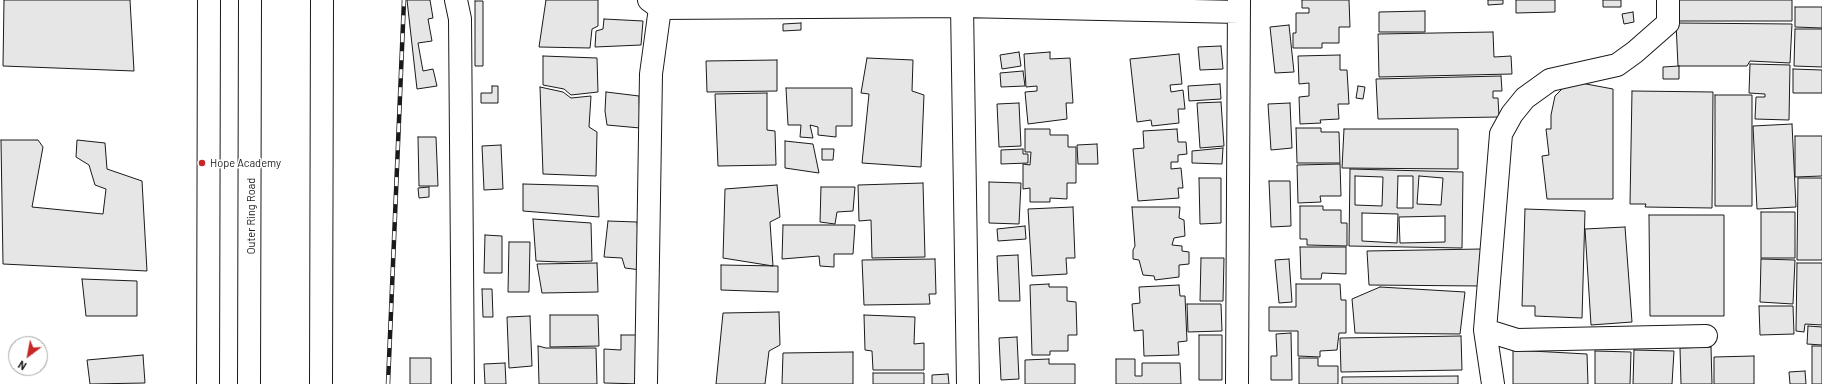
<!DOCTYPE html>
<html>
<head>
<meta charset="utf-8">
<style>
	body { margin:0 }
	#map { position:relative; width:1822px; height:384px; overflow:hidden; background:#fff; font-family:Barlow,sans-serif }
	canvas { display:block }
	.north { position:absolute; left:8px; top:336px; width:40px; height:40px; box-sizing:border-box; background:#fff; border:1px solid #a3a3a3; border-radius:50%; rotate:212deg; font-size:11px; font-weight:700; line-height:16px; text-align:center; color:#1a1a1a }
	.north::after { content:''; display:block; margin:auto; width:14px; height:18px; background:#c62828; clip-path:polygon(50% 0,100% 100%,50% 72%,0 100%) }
</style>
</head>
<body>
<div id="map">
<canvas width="1822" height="384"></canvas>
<div class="north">N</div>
</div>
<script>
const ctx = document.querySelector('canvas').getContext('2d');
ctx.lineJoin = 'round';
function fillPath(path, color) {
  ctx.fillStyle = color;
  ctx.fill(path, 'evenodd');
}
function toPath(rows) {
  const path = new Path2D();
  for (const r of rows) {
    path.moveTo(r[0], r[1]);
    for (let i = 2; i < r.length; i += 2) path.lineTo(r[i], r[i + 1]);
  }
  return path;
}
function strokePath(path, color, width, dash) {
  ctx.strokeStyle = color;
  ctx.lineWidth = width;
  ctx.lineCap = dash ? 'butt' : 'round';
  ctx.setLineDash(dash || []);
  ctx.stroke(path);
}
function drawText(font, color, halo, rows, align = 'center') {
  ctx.font = font + ' Barlow,sans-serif';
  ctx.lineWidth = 3;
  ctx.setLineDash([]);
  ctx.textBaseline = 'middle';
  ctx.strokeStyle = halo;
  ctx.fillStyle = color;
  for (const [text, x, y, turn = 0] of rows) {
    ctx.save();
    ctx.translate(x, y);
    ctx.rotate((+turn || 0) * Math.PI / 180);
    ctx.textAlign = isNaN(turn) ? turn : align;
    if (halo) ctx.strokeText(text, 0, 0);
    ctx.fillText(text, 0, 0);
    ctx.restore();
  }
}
const building = toPath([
	[4,0,130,0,134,71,3,66,4,0],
	[407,0,430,0,433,18,428,19,432,41,418,43,423,71,433,69,437,86,417,89,407,0],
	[546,0,598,0,598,26,592,29,590,48,539,47,546,0],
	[1302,0,1349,0,1350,27,1339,27,1339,43,1322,43,1322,48,1293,48,1293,33,1296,33,1296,13,1309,13,1309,8,1302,8,1302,0],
	[1488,0,1503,0,1503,4,1488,5,1488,0],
	[1516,0,1555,0,1555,12,1516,13,1516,0],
	[1603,0,1621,0,1621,7,1603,7,1603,0],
	[1676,0,1792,0,1792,21,1676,21,1676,0],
	[475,1,483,1,483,66,475,66,475,1],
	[1795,7,1822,7,1822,28,1795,27,1795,7],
	[1425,11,1425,32,1379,32,1379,12,1425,11],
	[1633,12,1634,22,1624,24,1622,14,1633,12],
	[604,19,643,21,641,45,595,47,596,31,603,29,604,19],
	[801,23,801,30,783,31,783,24,801,23],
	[1676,23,1792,24,1790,63,1750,61,1747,66,1678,66,1676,23],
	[1289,25,1294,72,1275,73,1270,27,1289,25],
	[1795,29,1822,29,1822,67,1794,66,1795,29],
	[1493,32,1494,57,1511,56,1512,74,1379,77,1378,34,1493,32],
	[1221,46,1223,69,1200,70,1198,47,1221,46],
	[1019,52,1021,66,1002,69,1000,55,1019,52],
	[1050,52,1050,59,1070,58,1073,103,1066,103,1067,119,1028,124,1025,92,1037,91,1037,86,1026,87,1024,54,1050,52],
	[1179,54,1182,84,1170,85,1171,92,1183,90,1185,109,1178,109,1179,123,1152,126,1151,120,1137,122,1130,59,1179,54],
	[1340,55,1340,70,1347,70,1349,104,1338,104,1339,119,1320,120,1321,123,1300,124,1299,97,1309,96,1309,83,1299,84,1298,56,1340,55],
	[543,56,597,58,598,92,571,95,564,89,543,85,543,56],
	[867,58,913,60,912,91,924,95,921,167,862,163,869,94,861,93,867,58],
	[777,60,777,91,707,92,706,61,777,60],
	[1750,64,1790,65,1789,120,1755,119,1756,97,1765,97,1765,94,1749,93,1750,64],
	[1679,66,1679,79,1663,79,1663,67,1679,66],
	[1793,69,1822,70,1822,93,1793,93,1793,69],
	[1023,71,1025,86,1001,87,1000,73,1023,71],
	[1501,76,1502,91,1493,91,1493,98,1498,98,1499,117,1378,119,1376,79,1501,76],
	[1570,81,1613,89,1613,199,1547,199,1542,156,1549,155,1546,129,1551,129,1551,115,1555,96,1570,81],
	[1220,84,1221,99,1189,101,1188,86,1220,84],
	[492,86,498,86,498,103,481,103,481,93,492,93,492,86],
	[1358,86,1365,87,1363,99,1356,98,1358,86],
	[540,87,563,92,571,98,591,96,589,127,597,132,596,176,543,174,540,87],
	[786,88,852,88,852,126,836,126,836,137,818,135,818,127,810,125,813,138,800,137,801,125,788,125,786,88],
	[1632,91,1713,92,1712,208,1645,207,1646,204,1630,204,1632,91],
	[606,92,639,96,640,128,607,125,605,111,606,92],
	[767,93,767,130,775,131,776,165,718,166,715,94,767,93],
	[1715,95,1752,95,1752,206,1715,206,1715,95],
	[1221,102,1224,146,1200,148,1197,103,1221,102],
	[1019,103,1021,146,999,147,997,104,1019,103],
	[1290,103,1292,148,1271,150,1268,104,1290,103],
	[1792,124,1796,207,1757,209,1753,126,1792,124],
	[1296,128,1321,128,1321,132,1339,132,1340,163,1297,163,1296,128],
	[1025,129,1050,129,1050,135,1068,135,1068,147,1076,147,1076,183,1067,183,1067,199,1050,198,1050,202,1030,202,1030,188,1023,189,1023,164,1030,165,1031,152,1025,152,1025,129],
	[1177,129,1178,142,1186,142,1187,154,1178,155,1178,162,1171,162,1171,169,1181,168,1183,188,1178,188,1179,198,1138,201,1133,149,1144,148,1143,131,1177,129],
	[1344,129,1458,129,1458,169,1342,168,1344,129],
	[1795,136,1822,136,1822,176,1795,177,1795,136],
	[418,137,436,137,438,186,419,186,418,137],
	[1,140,38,140,43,147,32,207,103,214,106,189,95,185,89,165,76,157,77,140,105,143,107,169,142,181,147,271,3,264,1,140],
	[785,141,813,144,819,173,785,168,785,141],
	[1097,144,1098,164,1078,164,1077,145,1097,144],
	[501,145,503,189,484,190,482,146,501,145],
	[1223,148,1222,164,1192,163,1192,151,1223,148],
	[822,149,834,149,833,160,822,160,822,149],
	[1023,149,1023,154,1028,154,1028,163,1001,164,1001,150,1023,149],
	[1340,164,1341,196,1320,196,1321,202,1298,203,1297,165,1340,164],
	[1350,169,1463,172,1462,248,1349,246,1350,169],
	[1355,176,1383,177,1382,206,1355,205,1355,176],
	[1398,176,1413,176,1413,208,1397,208,1398,176],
	[1419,176,1443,178,1441,205,1417,204,1419,176],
	[1199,178,1221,178,1221,223,1200,224,1199,178],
	[1798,178,1822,178,1822,260,1797,260,1798,178],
	[1269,181,1290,181,1291,226,1271,227,1269,181],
	[989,182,1021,183,1019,224,989,223,989,182],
	[923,183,925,257,872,258,871,220,859,221,858,185,923,183],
	[523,184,598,186,599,217,523,211,523,184],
	[777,185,780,217,770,222,773,266,723,258,725,189,777,185],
	[429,187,429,197,419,198,418,188,429,187],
	[821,187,855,187,853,211,837,212,835,224,820,222,821,187],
	[1300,206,1323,206,1323,210,1341,210,1341,223,1347,223,1347,246,1307,245,1307,239,1300,239,1300,206],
	[1073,207,1075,258,1066,258,1067,274,1032,276,1028,209,1073,207],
	[1132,207,1180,207,1179,218,1184,220,1185,236,1174,238,1172,245,1182,246,1182,251,1189,252,1189,264,1179,265,1179,277,1155,280,1154,276,1143,275,1139,260,1133,259,1133,250,1135,246,1132,207],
	[1525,209,1585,211,1582,318,1535,316,1535,306,1522,306,1525,209],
	[1761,212,1795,212,1795,258,1761,258,1761,212],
	[1362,213,1398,214,1397,243,1362,241,1362,213],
	[1649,215,1724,215,1724,316,1650,316,1649,215],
	[1445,216,1445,242,1400,243,1399,217,1445,216],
	[533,219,591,223,592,261,561,262,536,261,533,219],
	[608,221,637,222,641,270,625,268,622,258,604,257,608,221],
	[783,225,855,225,853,254,834,254,834,267,820,266,819,256,782,259,783,225],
	[1025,226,1026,239,998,241,997,229,1025,226],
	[1625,227,1632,322,1591,325,1585,229,1625,227],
	[485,235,502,236,502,273,484,273,485,235],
	[509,242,530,242,529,292,508,292,509,242],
	[1300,247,1346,247,1346,274,1322,273,1321,279,1301,279,1300,247],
	[1482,249,1481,286,1369,285,1367,251,1482,249],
	[1018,255,1020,301,999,301,997,256,1018,255],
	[1201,258,1224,258,1223,301,1200,301,1201,258],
	[935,259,936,294,929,294,930,304,864,305,862,260,935,259],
	[1289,259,1292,302,1279,303,1275,260,1289,259],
	[1761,259,1795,260,1793,304,1760,302,1761,259],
	[597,263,598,292,542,293,537,264,597,263],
	[1797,263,1822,263,1822,325,1805,324,1804,332,1796,331,1797,263],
	[721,265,778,266,778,292,721,290,721,265],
	[82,279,137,281,137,316,86,316,82,279],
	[1049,284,1049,287,1067,287,1067,301,1076,302,1077,335,1068,335,1068,351,1050,351,1050,355,1032,355,1030,285,1049,284],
	[1296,284,1340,284,1341,300,1346,300,1346,333,1339,333,1337,350,1320,351,1320,357,1298,356,1298,331,1269,331,1269,307,1296,307,1296,284],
	[1179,285,1180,296,1185,296,1187,341,1178,342,1179,355,1144,356,1143,330,1134,331,1132,304,1140,303,1139,287,1179,285],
	[1380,287,1465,292,1460,334,1355,333,1352,299,1380,287],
	[482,289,492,289,493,317,483,317,482,289],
	[1187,304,1221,304,1222,331,1188,332,1187,304],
	[1759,306,1793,306,1794,334,1760,335,1759,306],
	[779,312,780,345,769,351,765,384,716,384,723,313,779,312],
	[550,315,598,315,599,346,550,347,550,315],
	[864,315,915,317,914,344,924,343,924,370,873,370,872,351,865,350,864,315],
	[530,316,532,366,509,368,507,317,530,316],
	[1808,326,1822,327,1822,345,1807,344,1808,326],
	[1291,333,1292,380,1271,380,1271,356,1277,356,1276,334,1291,333],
	[621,335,643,335,642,384,604,383,604,349,621,350,621,335],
	[1199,335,1222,335,1222,380,1199,380,1199,335],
	[1461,336,1462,370,1341,372,1340,338,1461,336],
	[1017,337,1019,379,1001,380,999,338,1017,337],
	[538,346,546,348,596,348,597,384,539,384,538,346],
	[1812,346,1822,346,1822,384,1812,384,1812,346],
	[1711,347,1712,384,1681,384,1680,348,1711,347],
	[1513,350,1587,354,1588,384,1513,384,1513,350],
	[1634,350,1674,351,1672,384,1633,384,1634,350],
	[1595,351,1631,352,1630,384,1595,384,1595,351],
	[853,352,853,384,782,384,783,353,853,352],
	[143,355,145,383,90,384,87,360,143,355],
	[1754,356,1754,384,1714,384,1714,357,1754,356],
	[410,358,431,358,431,384,410,384,410,358],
	[1299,358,1318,358,1318,366,1338,366,1338,384,1299,384,1299,358],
	[1049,359,1049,364,1075,364,1075,384,1025,384,1025,360,1049,359],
	[1116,359,1135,359,1135,376,1142,376,1142,363,1180,363,1181,384,1116,384,1116,359],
	[505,363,506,384,485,384,484,364,505,363],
	[1805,371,1806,384,1790,384,1789,372,1805,371],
	[873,373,924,373,924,384,873,384,873,373],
	[948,374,949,384,932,384,932,375,948,374],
	[1458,376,1458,384,1342,384,1342,377,1458,376]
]);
fillPath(building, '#e6e6e6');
strokePath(building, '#1a1a1a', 1);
const minor = toPath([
	[456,0,460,19,463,384],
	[649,0,660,8,962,6,1239,12],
	[962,6,968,384],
	[1485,330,1517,340,1706,336],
	[646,382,651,74,660,8],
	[1237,384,1239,0],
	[1493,384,1485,330,1501,134,1512,114,1525,98,1550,80,1617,65,1635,52,1668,23,1668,0]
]);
const secondary = toPath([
	[208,384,209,0]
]);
const primary = toPath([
	[249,384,250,0],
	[321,384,322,0]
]);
strokePath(minor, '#1a1a1a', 24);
strokePath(secondary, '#1a1a1a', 24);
strokePath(primary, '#1a1a1a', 24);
strokePath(minor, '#fff', 22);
strokePath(secondary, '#fff', 22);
strokePath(primary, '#fff', 22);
const rail = toPath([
	[388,384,404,0]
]);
strokePath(rail, '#1a1a1a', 4.5);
strokePath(rail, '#fff', 3, [9]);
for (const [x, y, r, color] of [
	[202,163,4,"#c62828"]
]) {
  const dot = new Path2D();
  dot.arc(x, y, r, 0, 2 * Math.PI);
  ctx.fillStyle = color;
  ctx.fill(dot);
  strokePath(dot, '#fff', 1.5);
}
drawText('11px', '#1a1a1a', '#fff', [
	["Hope Academy",210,163]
], 'left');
drawText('11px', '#1a1a1a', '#fff', [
	["Outer Ring Road",251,216,-90]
]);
</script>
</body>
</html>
